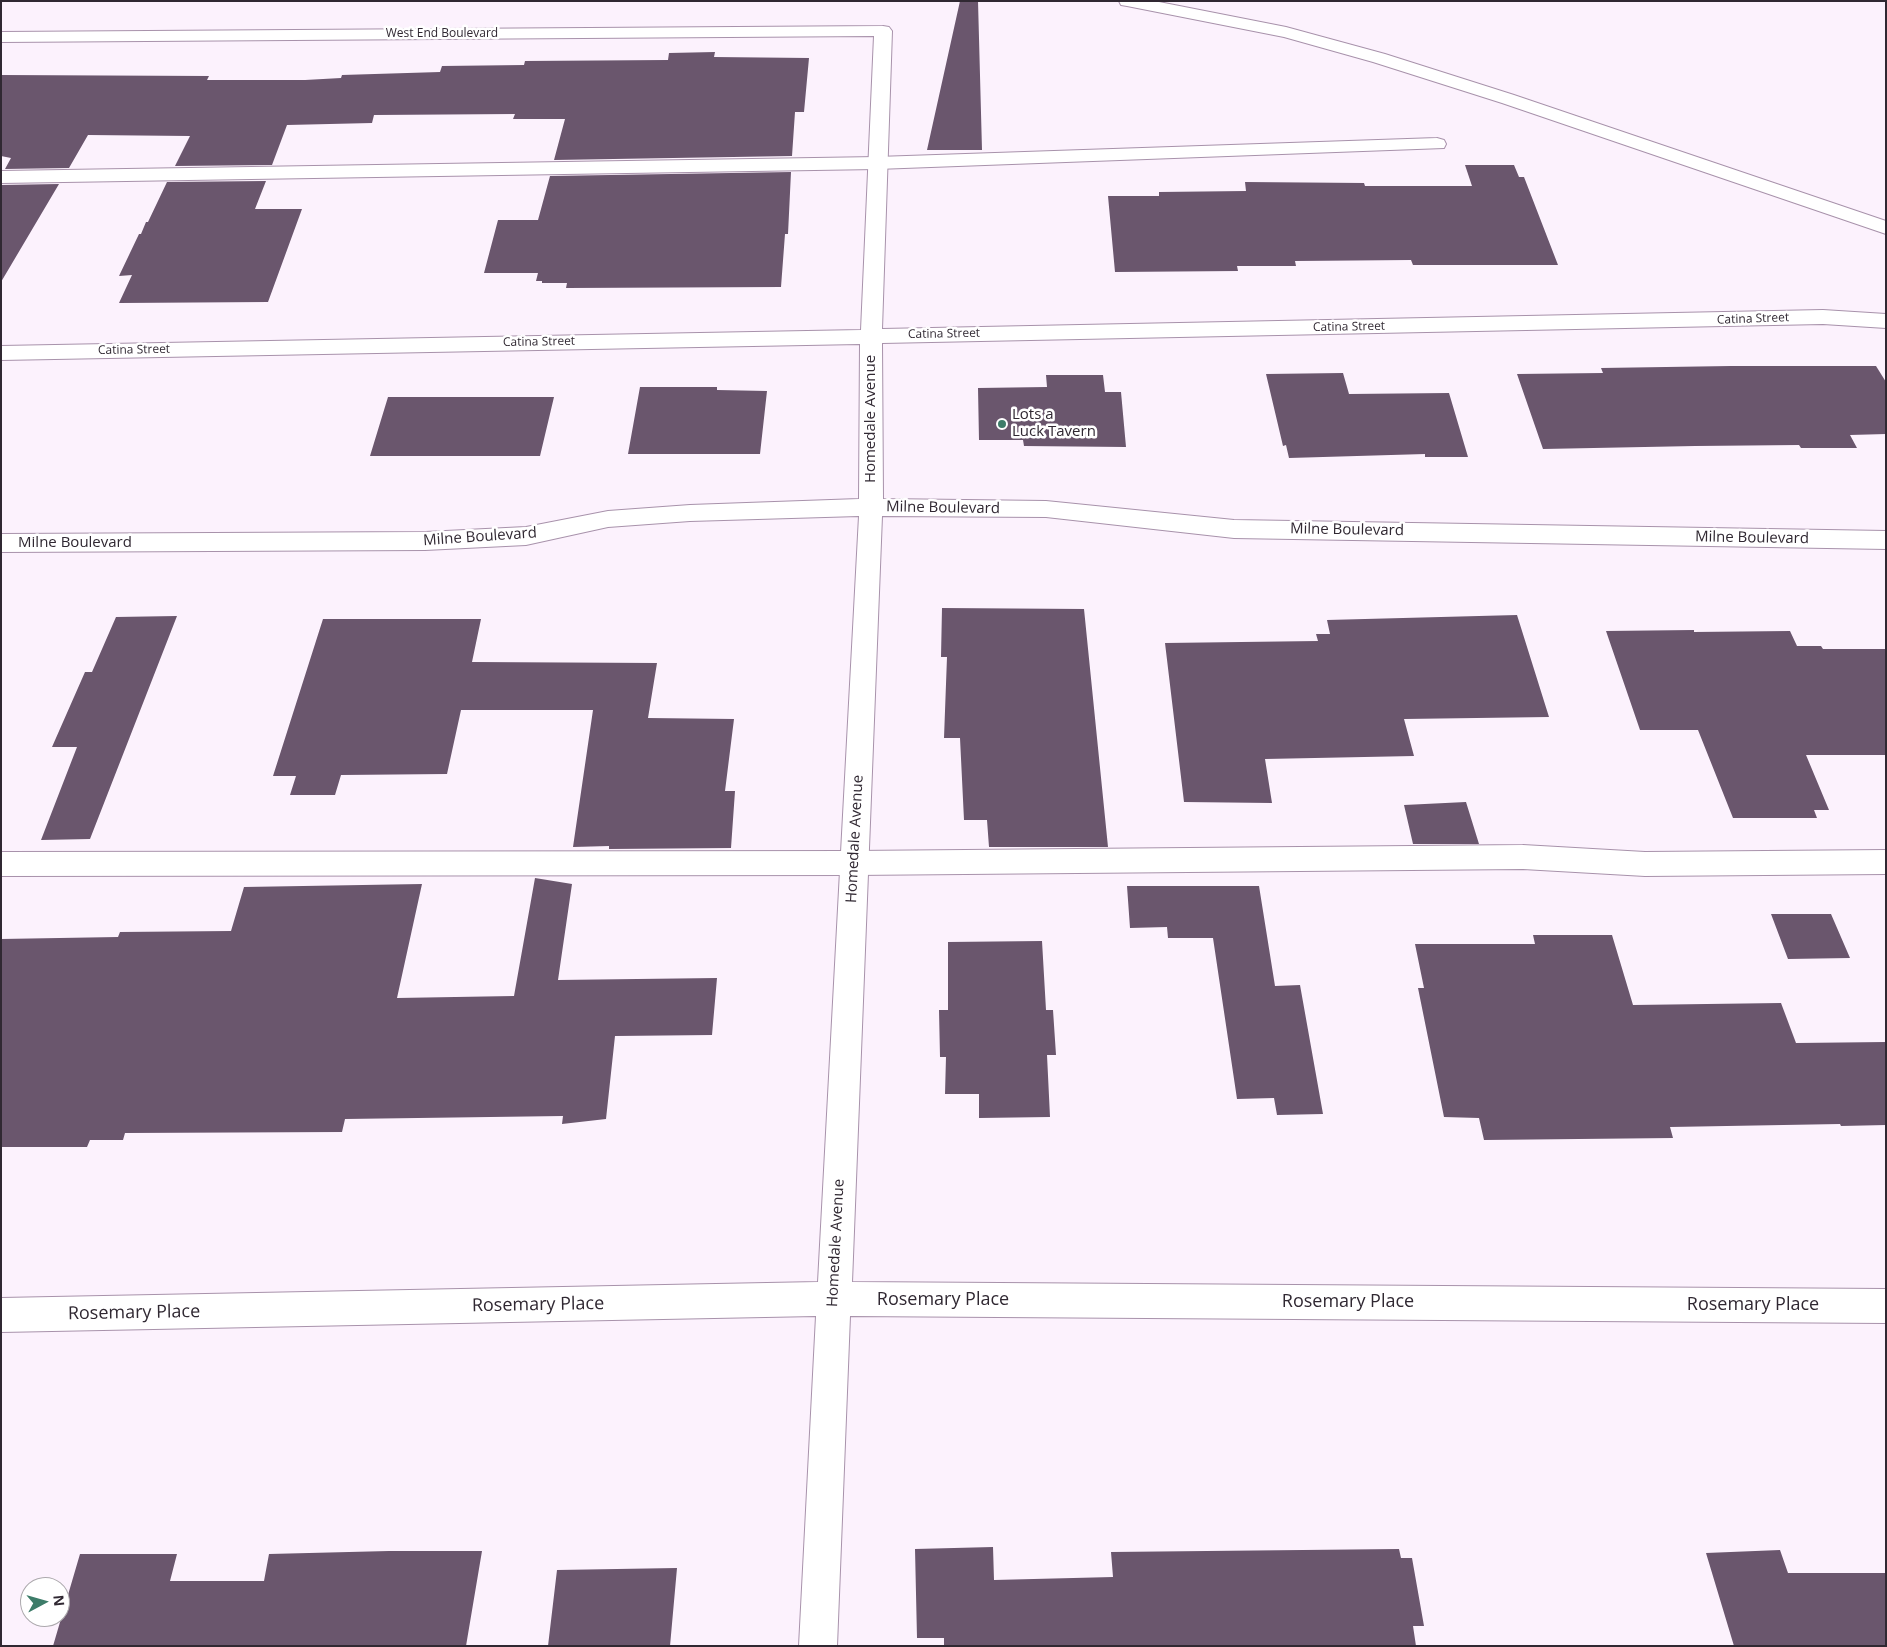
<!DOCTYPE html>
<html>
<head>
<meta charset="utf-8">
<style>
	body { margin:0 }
	#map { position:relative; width:1887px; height:1647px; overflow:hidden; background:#fcf2fd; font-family:"Open Sans",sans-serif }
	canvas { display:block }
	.frame { position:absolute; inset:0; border:2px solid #302832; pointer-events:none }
	.north { position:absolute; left:20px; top:1577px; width:50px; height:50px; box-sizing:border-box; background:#fff; border:1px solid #aca9ad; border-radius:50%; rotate:84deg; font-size:14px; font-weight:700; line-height:20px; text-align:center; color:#302832 }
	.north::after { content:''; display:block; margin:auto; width:18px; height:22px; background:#3d7c69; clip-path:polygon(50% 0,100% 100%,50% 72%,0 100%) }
</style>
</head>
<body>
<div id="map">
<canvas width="1887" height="1647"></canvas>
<div class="frame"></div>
<div class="north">N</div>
</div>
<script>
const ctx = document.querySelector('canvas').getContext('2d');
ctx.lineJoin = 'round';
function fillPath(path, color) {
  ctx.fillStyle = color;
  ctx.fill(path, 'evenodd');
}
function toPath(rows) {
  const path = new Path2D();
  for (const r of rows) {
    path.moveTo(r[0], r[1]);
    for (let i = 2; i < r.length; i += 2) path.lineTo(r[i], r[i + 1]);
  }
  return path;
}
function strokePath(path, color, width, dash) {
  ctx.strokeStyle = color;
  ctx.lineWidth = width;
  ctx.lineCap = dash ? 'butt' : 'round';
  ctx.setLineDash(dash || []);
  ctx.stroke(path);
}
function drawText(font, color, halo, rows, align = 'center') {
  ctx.font = font + ' "Open Sans",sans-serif';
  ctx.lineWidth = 5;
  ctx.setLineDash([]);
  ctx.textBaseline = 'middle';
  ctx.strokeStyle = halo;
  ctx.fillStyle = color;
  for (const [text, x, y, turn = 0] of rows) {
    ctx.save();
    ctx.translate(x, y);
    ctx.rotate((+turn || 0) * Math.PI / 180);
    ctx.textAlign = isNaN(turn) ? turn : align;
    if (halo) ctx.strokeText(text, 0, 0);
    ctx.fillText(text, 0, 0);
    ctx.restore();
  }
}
fillPath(toPath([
	[960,1,978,1,982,150,927,150],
	[715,52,714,57,809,58,804,112,795,112,792,156,554,160,565,119,513,119,515,114,374,115,372,123,287,125,272,165,175,166,190,136,88,135,69,168,5,169,11,158,1,156,1,75,209,76,207,80,305,80,341,78,342,75,440,72,442,66,524,65,525,61,668,60,669,53],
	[1465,165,1514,165,1519,177,1524,177,1558,265,1413,265,1411,260,1295,261,1296,266,1237,266,1238,271,1115,272,1108,196,1159,196,1159,192,1246,191,1245,182,1364,183,1365,186,1472,186],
	[791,172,788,234,785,234,781,287,566,288,567,283,542,283,542,281,536,281,538,273,484,273,498,220,538,220,550,176],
	[266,181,255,209,302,209,268,302,119,303,132,275,119,276,139,234,141,234,146,222,148,222,167,182],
	[59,184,1,282,1,185],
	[1731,366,1876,366,1886,382,1886,434,1850,435,1857,448,1801,448,1799,445,1695,446,1543,449,1517,374,1603,373,1601,368],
	[1343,373,1349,394,1449,393,1468,457,1425,457,1425,454,1289,458,1286,445,1283,446,1266,374],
	[1046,375,1103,375,1105,392,1121,392,1126,447,1024,446,1023,440,979,440,978,388,1047,387],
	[640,387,717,387,717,390,767,391,760,454,628,454],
	[388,397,554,397,540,456,370,456],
	[942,608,1084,609,1108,847,989,847,987,820,964,820,960,738,944,738,947,657,941,657],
	[1517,615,1549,717,1404,719,1414,756,1265,759,1272,803,1184,802,1165,643,1318,641,1316,634,1330,634,1327,620],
	[177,616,90,839,41,840,77,747,52,747,85,672,92,672,116,617],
	[323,619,481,619,472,662,657,663,648,718,734,719,725,791,735,791,731,848,609,849,609,846,573,847,593,710,461,710,447,774,341,775,335,795,290,795,296,776,273,776],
	[1694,630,1694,632,1790,631,1797,646,1821,646,1823,649,1886,649,1886,755,1806,755,1829,810,1814,810,1817,818,1733,818,1698,730,1640,730,1606,631],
	[1466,802,1479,844,1413,844,1404,805],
	[535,878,572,884,558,980,717,978,712,1035,615,1036,606,1119,562,1124,563,1116,345,1119,342,1132,125,1133,123,1140,90,1140,87,1147,1,1147,1,939,118,937,120,932,231,931,244,887,422,884,397,998,514,996],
	[1127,886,1259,886,1275,986,1300,985,1323,1114,1277,1115,1274,1098,1237,1099,1213,938,1168,938,1167,927,1130,928],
	[1771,914,1831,914,1850,958,1788,959],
	[1533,935,1612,935,1633,1005,1781,1003,1796,1043,1886,1042,1886,1125,1841,1126,1840,1124,1670,1127,1673,1138,1484,1140,1479,1118,1444,1117,1418,988,1424,988,1415,944,1535,944],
	[1042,941,1046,1010,1053,1010,1056,1055,1047,1055,1050,1117,979,1118,979,1094,945,1094,946,1057,940,1057,939,1010,948,1010,948,942],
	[993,1547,994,1580,1113,1577,1111,1552,1399,1549,1401,1558,1412,1558,1424,1626,1413,1626,1416,1646,944,1646,944,1638,917,1638,915,1549],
	[1780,1550,1788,1573,1886,1573,1886,1646,1734,1646,1706,1553],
	[389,1551,482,1551,466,1646,53,1646,80,1554,177,1554,170,1581,264,1581,269,1554],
	[677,1568,670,1646,548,1646,557,1570]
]), '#6a566d');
const lane = toPath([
	[1437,138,1444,140,1446,144,1444,148,877,169,1,183,1,171,877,157,1437,138],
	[1523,845,1645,852,1886,850,1886,874,1645,876,1523,869,854,875,1,876,1,852,854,851,1523,845]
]);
const street = toPath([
	[883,26,889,27,892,31,882,329,1823,310,1886,314,1886,328,1823,324,882,343,883,499,1046,501,1234,520,1886,531,1886,549,1234,538,1046,517,882,516,852,1282,1886,1289,1886,1323,850,1316,837,1646,799,1646,816,1316,1,1332,1,1298,818,1282,859,516,690,521,608,527,526,545,425,550,1,552,1,534,425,532,526,527,608,511,690,505,859,499,860,344,1,360,1,346,861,330,874,36,1,42,1,32,883,26]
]);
const highway = toPath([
	[1119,1,1154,1,1286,27,1385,54,1514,95,1886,221,1886,234,1502,103,1373,62,1284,37,1127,6,1121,5,1119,1]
]);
strokePath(lane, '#a892ab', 2);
strokePath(street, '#a892ab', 2);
strokePath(highway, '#a892ab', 2);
fillPath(lane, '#fff');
fillPath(street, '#fff');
fillPath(highway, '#fff');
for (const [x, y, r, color] of [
	[1002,424,5,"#3d7c69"]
]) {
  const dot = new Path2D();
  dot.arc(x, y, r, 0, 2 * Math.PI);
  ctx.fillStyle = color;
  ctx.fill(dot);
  strokePath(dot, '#fff', 2);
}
drawText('12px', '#302832', '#fff', [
	["West End Boulevard",442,34],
	["Catina Street",1753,319,-2],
	["Catina Street",1349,327,-1],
	["Catina Street",944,334,-1],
	["Catina Street",539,342,-1],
	["Catina Street",134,350,-1]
]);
drawText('15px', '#302832', '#fff', [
	["Lots a",1012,415],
	["Luck Tavern",1012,432]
], 'left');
drawText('15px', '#302832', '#fff', [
	["Homedale Avenue",871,419,-90],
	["Milne Boulevard",943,508,1],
	["Milne Boulevard",1347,530,1],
	["Milne Boulevard",480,537,-4],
	["Milne Boulevard",1752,538,1],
	["Milne Boulevard",75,543],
	["Homedale Avenue",855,839,-87],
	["Homedale Avenue",836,1243,-87]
]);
drawText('18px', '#302832', '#fff', [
	["Rosemary Place",943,1300],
	["Rosemary Place",1348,1302],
	["Rosemary Place",538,1305,-1],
	["Rosemary Place",1753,1305],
	["Rosemary Place",134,1313,-1]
]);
</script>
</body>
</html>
